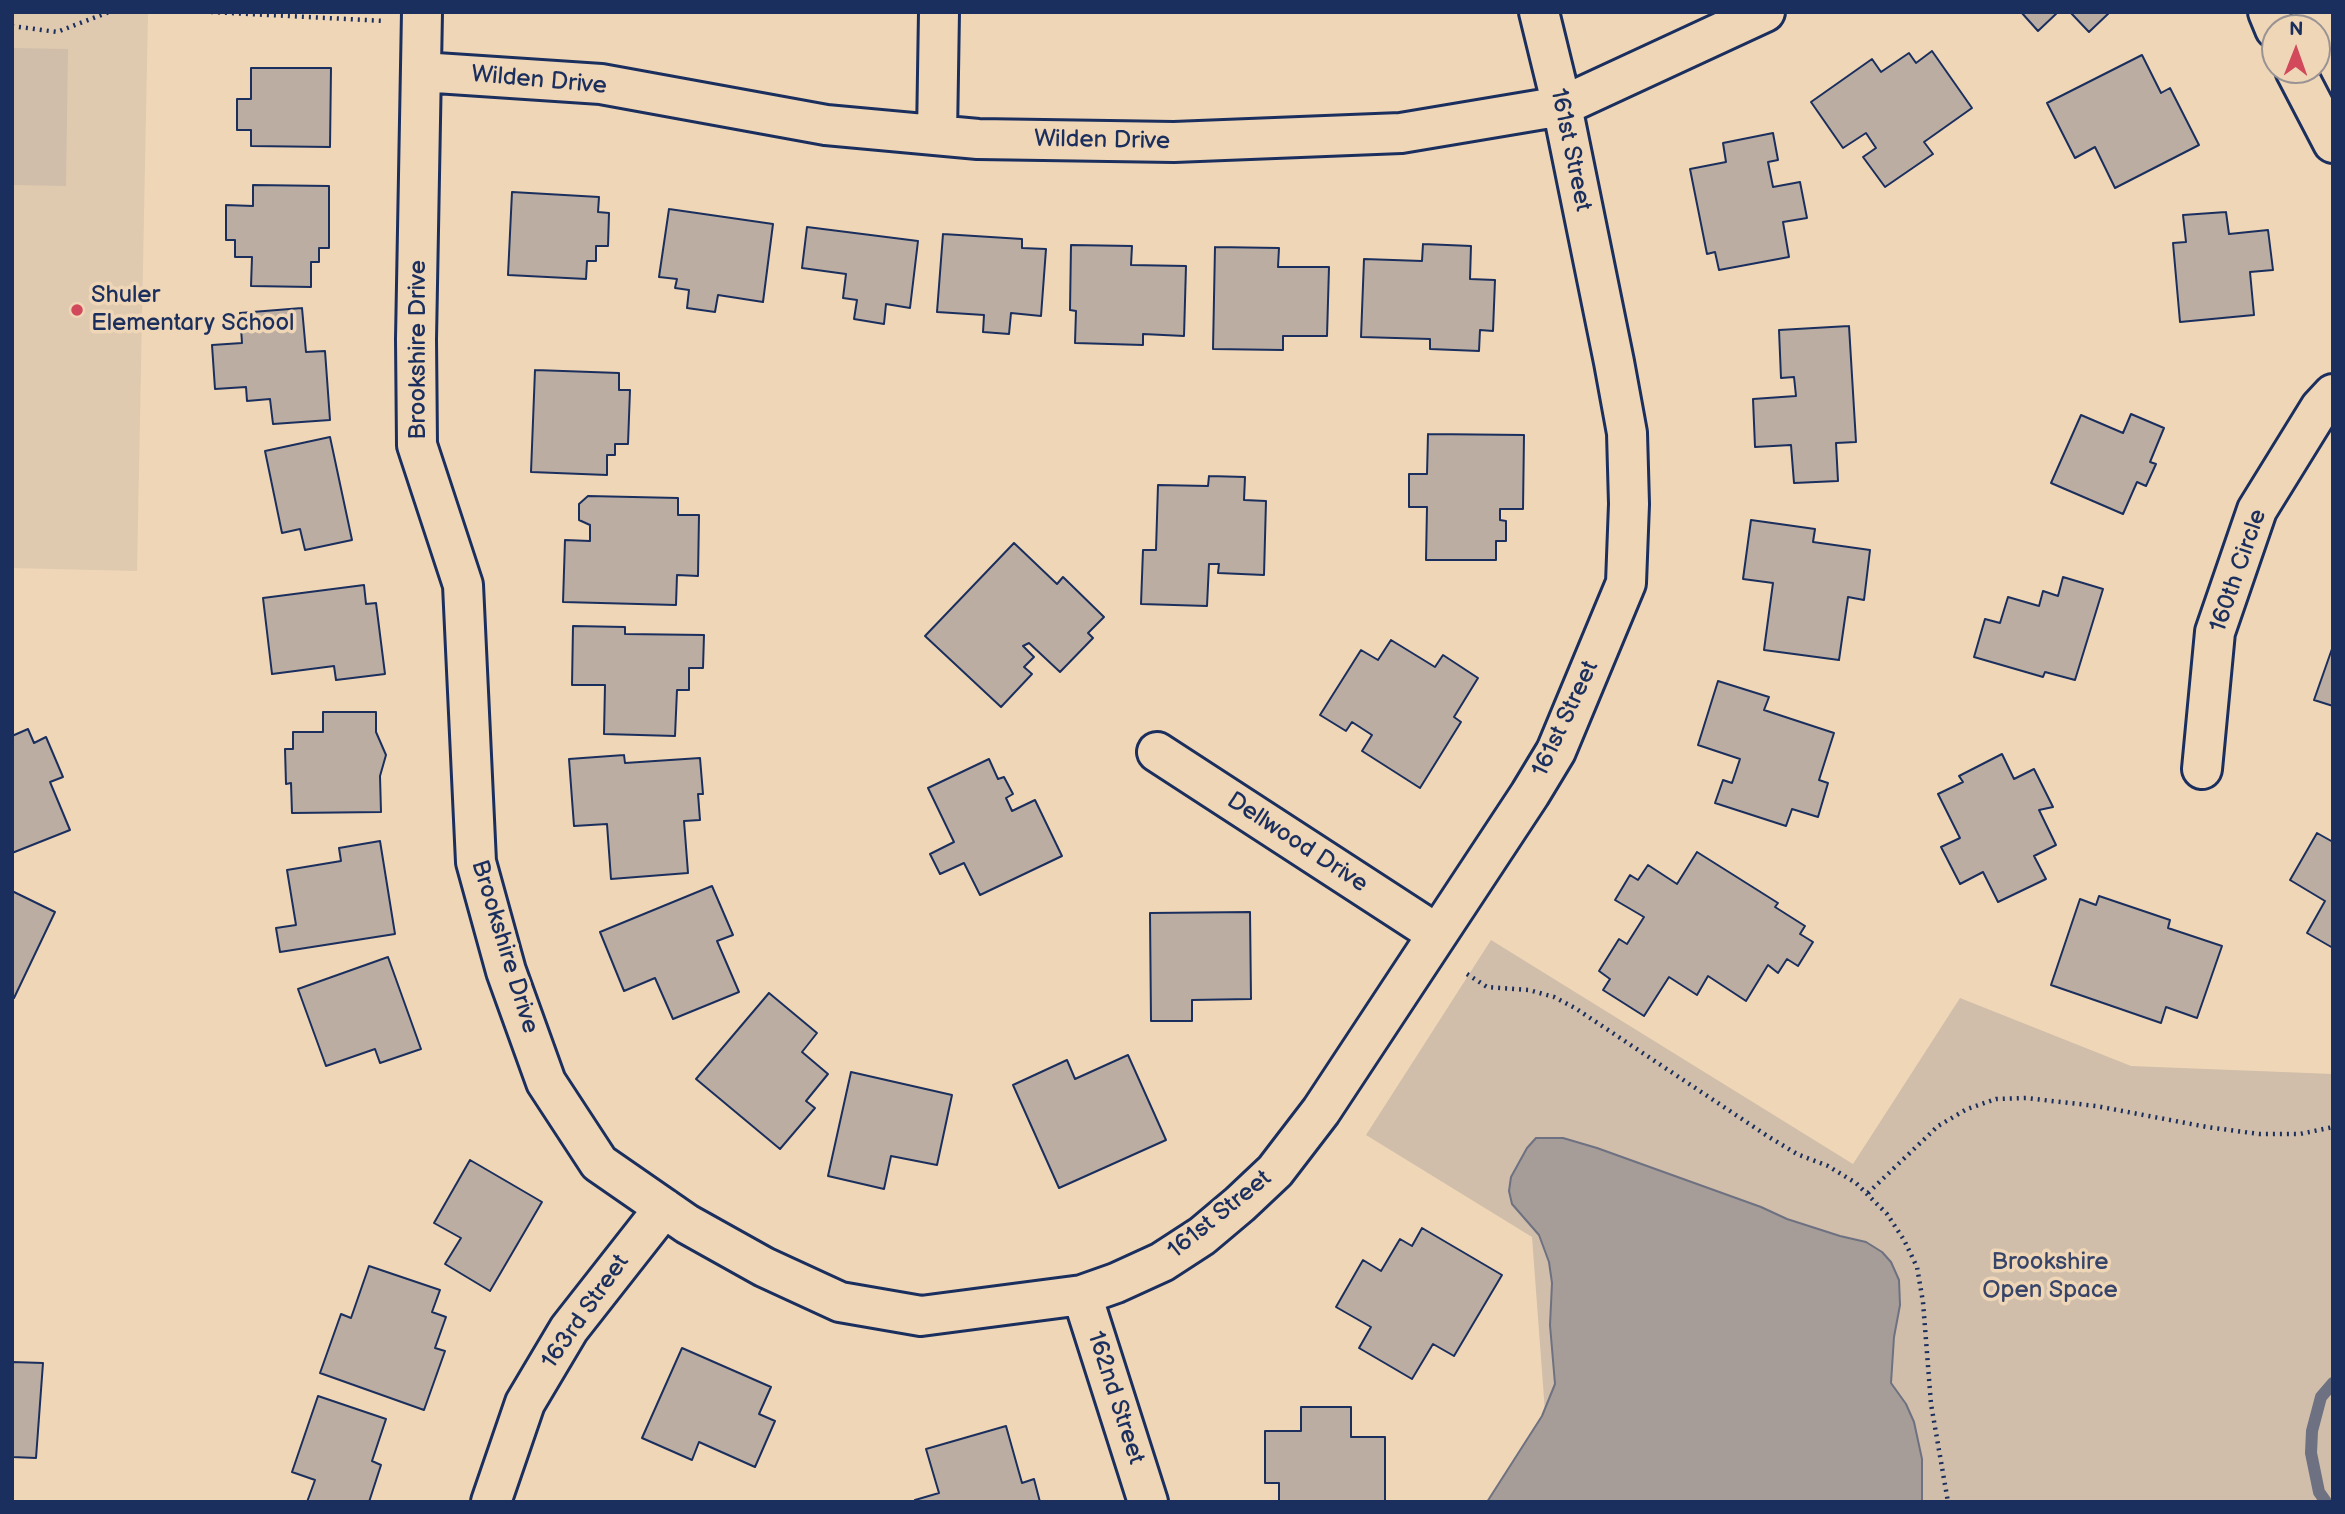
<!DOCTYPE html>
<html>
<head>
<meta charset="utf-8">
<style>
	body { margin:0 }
	#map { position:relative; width:2345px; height:1514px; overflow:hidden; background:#efd6b7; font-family:"Balsamiq Sans",sans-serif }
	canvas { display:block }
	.frame { position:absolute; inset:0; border:14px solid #1b2f5e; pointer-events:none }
	.north { position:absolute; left:2261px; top:14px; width:70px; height:70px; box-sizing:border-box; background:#efd6b7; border:2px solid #9a9393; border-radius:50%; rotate:1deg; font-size:19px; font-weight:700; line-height:28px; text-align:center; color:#1b2f5e }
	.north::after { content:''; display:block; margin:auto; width:24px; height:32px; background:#d1495b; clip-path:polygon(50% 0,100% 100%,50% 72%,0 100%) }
</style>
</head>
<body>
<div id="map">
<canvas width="2345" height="1514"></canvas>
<div class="frame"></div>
<div class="north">N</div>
</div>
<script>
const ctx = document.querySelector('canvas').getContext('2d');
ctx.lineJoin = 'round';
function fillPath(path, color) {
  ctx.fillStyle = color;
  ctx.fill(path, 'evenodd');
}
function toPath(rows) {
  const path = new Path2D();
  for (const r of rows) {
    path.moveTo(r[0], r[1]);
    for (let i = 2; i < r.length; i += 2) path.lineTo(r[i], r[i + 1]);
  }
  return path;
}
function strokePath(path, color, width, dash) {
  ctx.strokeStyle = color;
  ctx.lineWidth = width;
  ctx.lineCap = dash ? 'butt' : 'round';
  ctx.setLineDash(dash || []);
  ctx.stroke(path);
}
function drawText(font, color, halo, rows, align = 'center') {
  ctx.font = font + ' "Balsamiq Sans",sans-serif';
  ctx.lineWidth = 7;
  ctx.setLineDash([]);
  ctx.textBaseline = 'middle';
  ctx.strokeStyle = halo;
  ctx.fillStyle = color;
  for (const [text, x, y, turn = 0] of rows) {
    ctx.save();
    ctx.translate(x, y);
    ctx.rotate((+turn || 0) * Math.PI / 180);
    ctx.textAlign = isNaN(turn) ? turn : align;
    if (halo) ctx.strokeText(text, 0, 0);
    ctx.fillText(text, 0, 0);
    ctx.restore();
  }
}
fillPath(toPath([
	[12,12,148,12,137,571,12,568]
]), '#dfcab0');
fillPath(toPath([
	[12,48,68,49,66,186,12,185],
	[1491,940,1853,1164,1960,998,2131,1066,2333,1074,2333,1502,1494,1502,1546,1425,1532,1237,1366,1135]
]), '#d0beaa');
const water = toPath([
	[1536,1138,1563,1138,1597,1148,1761,1207,1787,1219,1840,1236,1866,1242,1882,1252,1891,1262,1899,1280,1900,1305,1894,1337,1891,1383,1906,1404,1914,1422,1922,1459,1922,1502,1487,1502,1542,1416,1555,1384,1550,1325,1552,1283,1549,1262,1539,1235,1512,1204,1509,1191,1511,1177,1527,1148,1536,1138]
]);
fillPath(water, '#a69d98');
strokePath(water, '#6e7181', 2);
strokePath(toPath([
	[2326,1502,2319,1492,2311,1453,2312,1431,2321,1397,2333,1383]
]), '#6e7181', 12);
const building = toPath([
	[2021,12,2058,12,2038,31,2021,12],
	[2070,12,2110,12,2089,32,2070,12],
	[1932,51,1972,108,1924,142,1933,154,1885,187,1863,157,1876,148,1866,133,1843,148,1811,102,1872,59,1881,72,1909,53,1916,63,1932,51],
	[2142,55,2161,93,2170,88,2199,145,2115,188,2095,147,2075,158,2047,103,2142,55],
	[251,68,331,68,330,147,251,146,251,130,237,130,237,99,251,99,251,68],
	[1773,133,1778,160,1768,162,1773,187,1800,182,1807,218,1783,222,1789,257,1719,270,1715,252,1707,254,1690,169,1726,162,1723,143,1773,133],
	[253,185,329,186,329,248,319,248,319,262,311,262,311,287,251,286,252,257,235,257,235,240,226,240,226,205,253,206,253,185],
	[512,192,599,197,598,212,609,213,608,246,596,246,596,261,587,261,586,279,508,275,512,192],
	[669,209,773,224,763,302,718,295,715,312,687,308,689,290,675,288,677,279,659,277,669,209],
	[2226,212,2229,234,2268,230,2273,270,2250,272,2254,315,2180,322,2173,243,2186,242,2183,215,2226,212],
	[807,227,918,241,910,308,886,304,884,324,854,319,857,300,843,298,846,274,802,268,807,227],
	[943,234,1022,239,1022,248,1046,249,1041,316,1011,313,1009,334,983,332,984,315,937,312,943,234],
	[1423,244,1471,246,1470,279,1495,280,1493,331,1480,330,1479,351,1430,349,1430,339,1361,337,1364,259,1422,261,1423,244],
	[1071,245,1132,246,1131,265,1186,266,1184,336,1143,334,1143,345,1075,343,1076,311,1070,310,1071,245],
	[1215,247,1279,248,1278,267,1329,267,1327,336,1283,336,1283,350,1213,349,1215,247],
	[302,308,306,352,325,351,330,420,273,424,270,399,247,401,246,387,215,389,212,345,242,343,240,313,302,308],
	[1849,326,1856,442,1836,443,1838,481,1794,483,1791,445,1755,447,1753,399,1796,396,1794,377,1781,378,1779,330,1849,326],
	[535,370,619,373,619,390,630,390,628,444,615,444,615,455,607,455,607,475,531,472,535,370],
	[2131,414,2164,428,2150,462,2156,464,2146,486,2137,482,2123,514,2051,483,2081,415,2123,433,2131,414],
	[1428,434,1524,435,1523,509,1500,509,1500,520,1506,521,1506,541,1496,541,1496,560,1426,560,1427,507,1409,507,1409,474,1427,474,1428,434],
	[330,437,352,540,305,550,300,529,282,533,265,451,330,437],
	[1209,476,1245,477,1244,500,1266,501,1264,575,1218,573,1219,564,1209,564,1207,606,1141,604,1143,550,1156,550,1158,485,1208,486,1209,476],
	[588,496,678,498,678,515,699,515,698,576,677,575,676,605,563,602,565,540,590,541,590,525,579,520,579,504,588,496],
	[1751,520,1815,529,1813,542,1870,550,1864,600,1848,597,1839,660,1764,650,1773,583,1743,579,1751,520],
	[1014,543,1057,584,1063,577,1104,617,1088,633,1093,638,1060,672,1029,643,1023,646,1034,657,1024,667,1032,674,1001,707,925,636,1014,543],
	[2063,577,2103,589,2075,680,2045,672,2043,677,1974,657,1985,619,2000,623,2008,597,2039,606,2043,591,2058,596,2063,577],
	[364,585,366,604,376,603,385,674,336,680,334,666,272,674,263,598,364,585],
	[573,626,625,627,625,634,704,635,703,668,689,668,689,690,677,690,675,736,604,734,605,685,572,685,573,626],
	[1391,640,1435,667,1443,655,1478,678,1454,717,1461,722,1420,788,1362,751,1372,735,1352,722,1346,731,1320,715,1361,650,1378,660,1391,640],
	[2333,646,2333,706,2314,700,2333,646],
	[1718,681,1769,697,1764,710,1834,733,1819,780,1828,783,1818,817,1792,809,1786,826,1715,803,1723,780,1732,783,1740,759,1698,745,1718,681],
	[323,712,376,712,376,732,386,755,380,776,381,812,292,813,291,783,286,784,285,749,293,749,293,732,323,732,323,712],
	[28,729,34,743,46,737,63,777,50,782,70,830,12,853,12,736,28,729],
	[2002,754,2014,779,2034,769,2053,807,2039,810,2056,845,2034,856,2046,879,1998,902,1983,872,1960,884,1941,847,1960,838,1938,794,1963,782,1959,776,2002,754],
	[624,755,625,763,700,758,703,794,698,794,700,820,684,821,688,873,611,879,607,824,574,826,569,759,624,755],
	[989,759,998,779,1004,777,1013,794,1006,798,1012,811,1035,800,1062,856,980,895,964,863,940,874,930,854,954,842,928,788,989,759],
	[2317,833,2333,842,2333,948,2307,933,2325,901,2290,880,2317,833],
	[380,841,395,934,280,952,276,928,296,925,287,870,341,861,339,848,380,841],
	[1697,852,1778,903,1775,907,1805,926,1800,934,1813,942,1798,966,1787,959,1778,973,1768,965,1746,1001,1708,976,1697,995,1669,977,1644,1016,1603,990,1610,979,1599,971,1619,939,1627,944,1644,917,1615,900,1630,875,1638,880,1648,865,1677,884,1697,852],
	[712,886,733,935,717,941,739,992,673,1019,655,978,624,991,600,932,712,886],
	[12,891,55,912,14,998,12,997,12,891],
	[2099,896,2170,920,2168,928,2222,946,2197,1018,2166,1007,2161,1023,2051,985,2080,899,2096,905,2099,896],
	[1250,912,1251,999,1192,1000,1192,1021,1151,1021,1150,913,1250,912],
	[388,957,421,1049,380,1063,375,1049,326,1066,298,989,388,957],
	[769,993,817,1033,802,1052,828,1074,806,1101,815,1108,780,1149,696,1079,769,993],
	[1128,1055,1166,1140,1059,1188,1013,1085,1067,1060,1075,1079,1128,1055],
	[851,1072,952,1095,937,1165,891,1156,884,1189,828,1176,851,1072],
	[470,1160,542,1202,490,1291,445,1264,461,1238,434,1223,470,1160],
	[1422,1228,1502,1275,1454,1356,1433,1344,1412,1379,1359,1348,1371,1327,1336,1307,1363,1260,1381,1271,1400,1239,1412,1246,1422,1228],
	[369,1266,440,1290,432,1312,446,1317,435,1348,445,1351,424,1410,320,1373,341,1314,351,1318,369,1266],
	[682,1348,771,1387,759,1414,775,1421,755,1467,699,1442,692,1460,642,1438,682,1348],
	[12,1362,43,1363,36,1458,12,1457,12,1362],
	[318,1396,386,1419,372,1461,381,1465,369,1502,307,1502,315,1480,292,1472,318,1396],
	[1301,1407,1351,1407,1351,1437,1385,1437,1385,1502,1279,1502,1279,1483,1265,1483,1265,1431,1301,1431,1301,1407],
	[1006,1426,1022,1483,1034,1479,1040,1502,916,1502,915,1500,939,1493,926,1449,1006,1426]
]);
fillPath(building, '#bbada1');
strokePath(building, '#1b2f5e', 2);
const minor = toPath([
	[422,12,416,339,417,445,463,585,476,862,506,971,546,1082,599,1163,687,1224,764,1267,840,1302,921,1316,1082,1295,1116,1283,1162,1262,1202,1236,1240,1204,1275,1171,1321,1111,1530,794,1556,751,1626,583,1629,504,1627,433,1614,362,1562,106,1539,12],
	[2268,12,2275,29],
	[2295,70,2333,143],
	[421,72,601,84,826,125,978,139,1174,142,1401,133,1562,106,1765,12],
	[937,135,939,12],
	[1157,752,1437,934],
	[2202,769,2215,632,2257,510,2320,408,2333,394],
	[1082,1295,1148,1502],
	[491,1502,525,1403,569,1329,664,1208]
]);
strokePath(minor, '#1b2f5e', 44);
strokePath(toPath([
	[211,12,385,21],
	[12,26,57,32,109,12],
	[1467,974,1487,987,1529,990,1554,997,1575,1008,1769,1137,1797,1154,1828,1166,1856,1183,1887,1214,1904,1240,1917,1267,1923,1302,1931,1404,1948,1502],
	[1868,1193,1938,1126,1967,1109,1996,1099,2026,1098,2096,1106,2207,1127,2259,1134,2300,1134,2333,1127]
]), '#1b2f5e', 4.5, [2, 5]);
strokePath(minor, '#efd6b7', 38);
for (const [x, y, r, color] of [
	[77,310,7,"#d1495b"]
]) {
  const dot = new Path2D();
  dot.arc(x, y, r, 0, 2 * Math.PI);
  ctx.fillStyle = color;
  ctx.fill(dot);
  strokePath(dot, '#efd6b7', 2.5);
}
drawText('24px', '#1b2f5e', '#efd6b7', [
	["Wilden Drive",539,81,5],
	["Wilden Drive",1102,141,1],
	["161st Street",1570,150,78],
	["Brookshire Drive",419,350,-90],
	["160th Circle",2239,571,-71],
	["161st Street",1566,719,-65],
	["Dellwood Drive",1297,843,33],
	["Brookshire Drive",504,947,73],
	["161st Street",1220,1215,-39],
	["163rd Street",586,1312,-55],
	["162nd Street",1115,1398,72]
]);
drawText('24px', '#1b2f5e', '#efd6b7', [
	["Shuler",91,296],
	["Elementary School",91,324]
], 'left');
drawText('24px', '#364469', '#efd6b7', [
	["Brookshire",2050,1263],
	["Open Space",2050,1291]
]);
</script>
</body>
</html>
